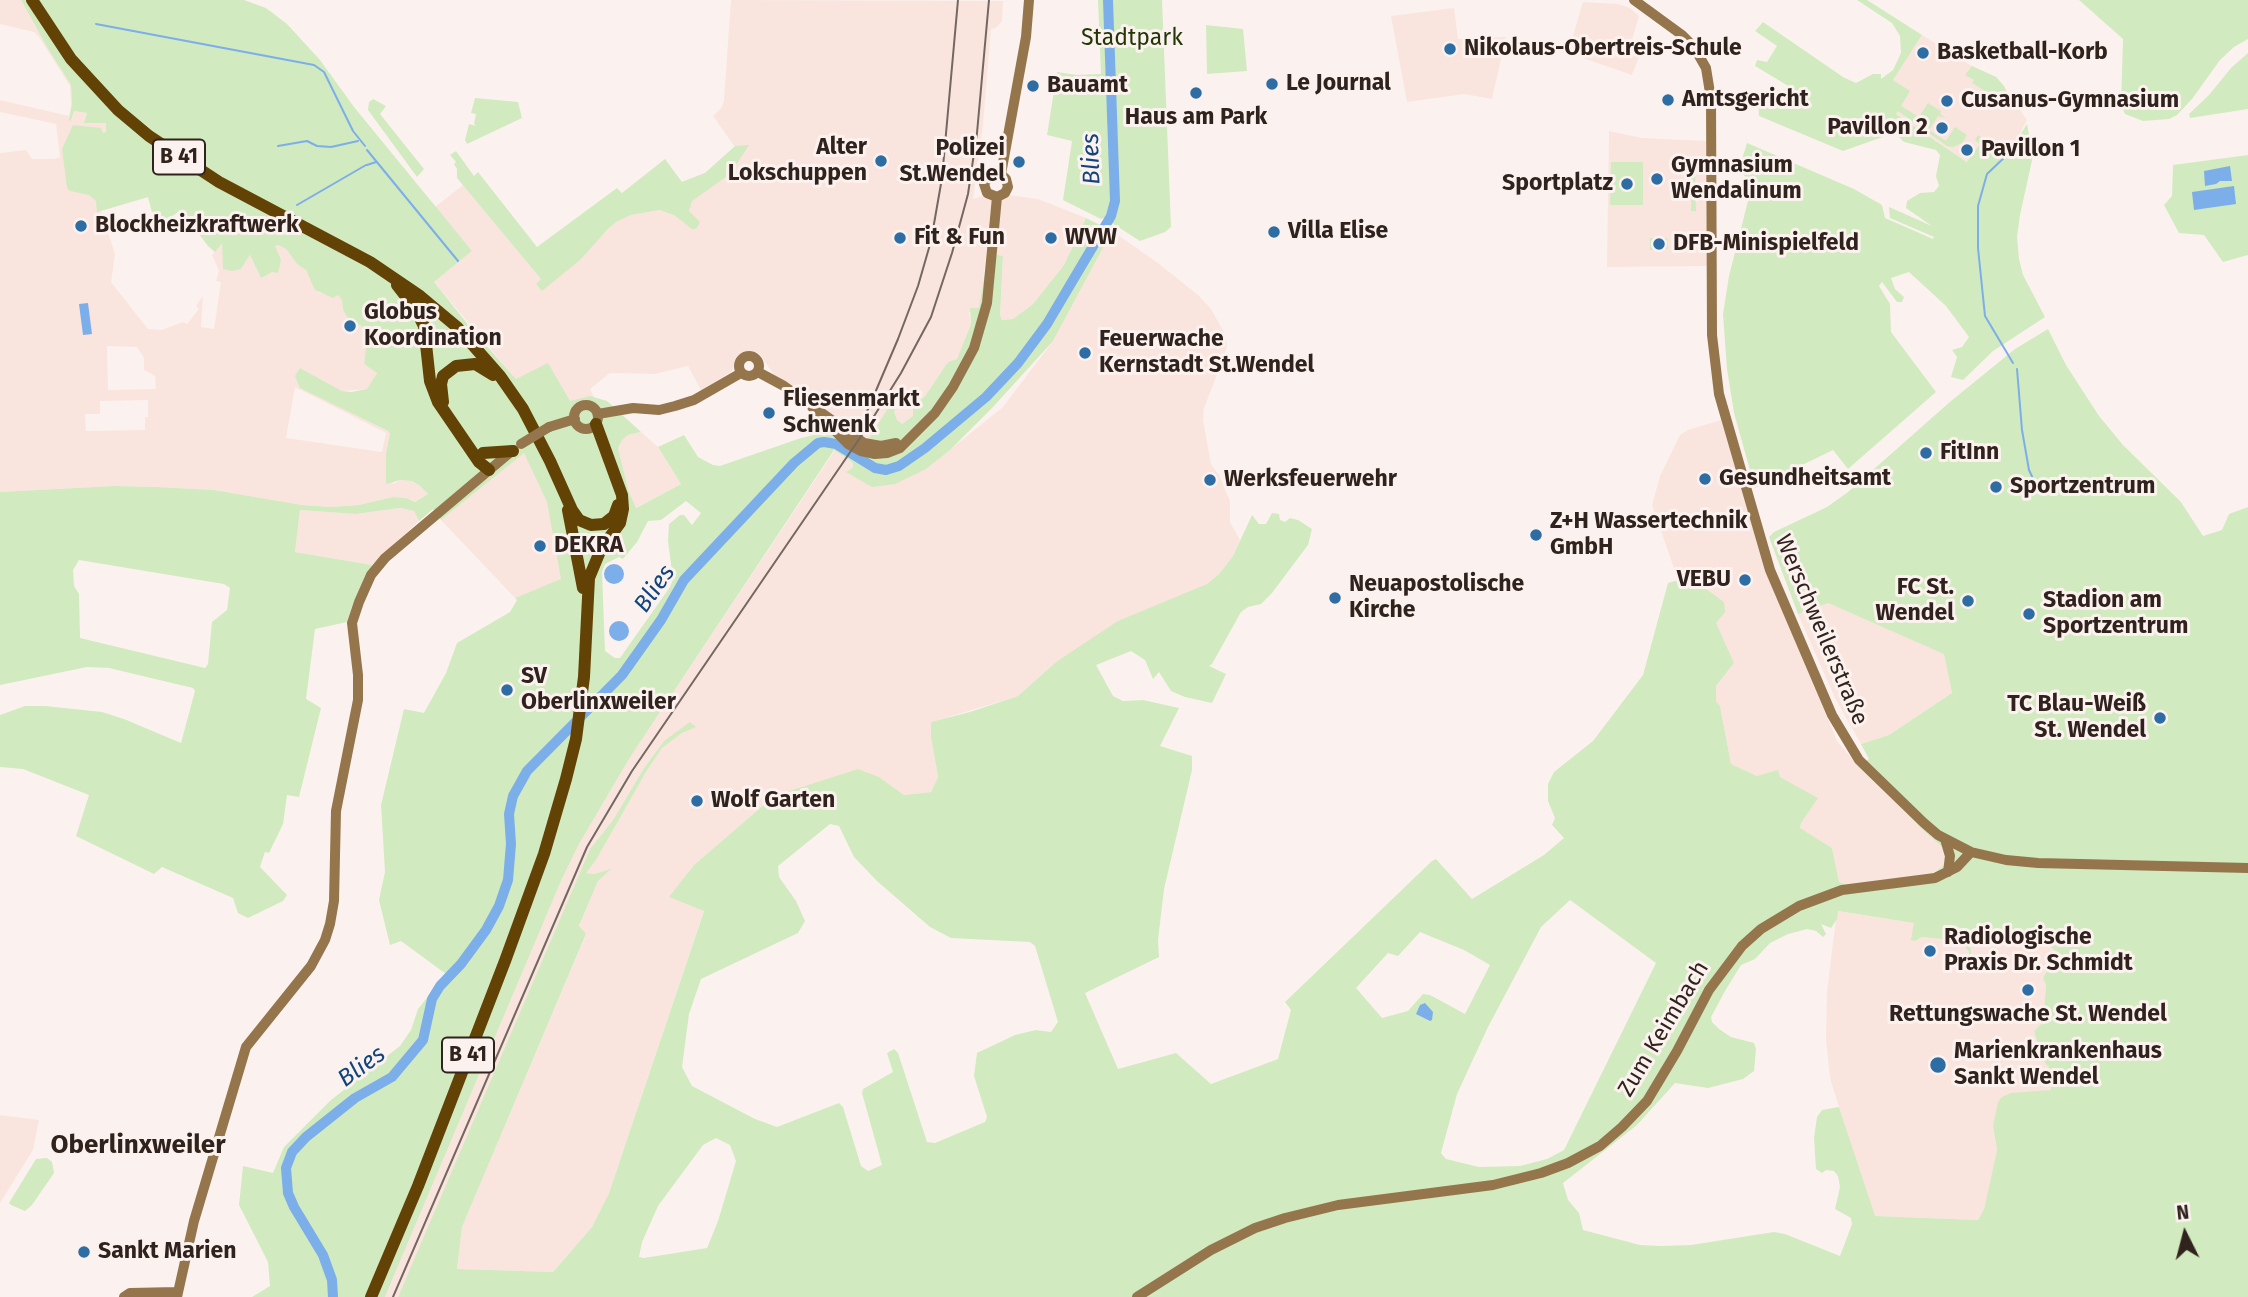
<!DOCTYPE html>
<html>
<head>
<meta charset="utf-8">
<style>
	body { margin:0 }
	#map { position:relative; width:2248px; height:1297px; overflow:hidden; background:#fbf2ef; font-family:"Fira Sans",sans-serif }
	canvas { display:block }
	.north { position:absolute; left:2150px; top:1199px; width:70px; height:70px; -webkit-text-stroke:5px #fbf2ef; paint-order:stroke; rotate:354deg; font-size:19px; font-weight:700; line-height:28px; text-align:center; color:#30221c }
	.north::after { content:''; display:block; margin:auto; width:24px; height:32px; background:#30221c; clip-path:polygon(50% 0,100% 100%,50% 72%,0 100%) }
</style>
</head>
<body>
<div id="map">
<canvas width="2248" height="1297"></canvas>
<div class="north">N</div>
</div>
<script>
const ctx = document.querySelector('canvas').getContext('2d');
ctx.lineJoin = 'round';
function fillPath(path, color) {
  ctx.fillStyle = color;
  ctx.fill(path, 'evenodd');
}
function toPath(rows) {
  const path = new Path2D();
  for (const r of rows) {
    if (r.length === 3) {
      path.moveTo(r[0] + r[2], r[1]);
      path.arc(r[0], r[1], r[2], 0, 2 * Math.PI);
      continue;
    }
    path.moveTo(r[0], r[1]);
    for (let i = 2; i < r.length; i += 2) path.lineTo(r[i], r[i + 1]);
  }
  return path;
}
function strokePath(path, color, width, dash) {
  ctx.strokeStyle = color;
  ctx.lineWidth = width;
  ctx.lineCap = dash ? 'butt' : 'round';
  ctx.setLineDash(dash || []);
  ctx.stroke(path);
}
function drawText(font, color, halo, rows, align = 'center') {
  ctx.font = font + ' "Fira Sans",sans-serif';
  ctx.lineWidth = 6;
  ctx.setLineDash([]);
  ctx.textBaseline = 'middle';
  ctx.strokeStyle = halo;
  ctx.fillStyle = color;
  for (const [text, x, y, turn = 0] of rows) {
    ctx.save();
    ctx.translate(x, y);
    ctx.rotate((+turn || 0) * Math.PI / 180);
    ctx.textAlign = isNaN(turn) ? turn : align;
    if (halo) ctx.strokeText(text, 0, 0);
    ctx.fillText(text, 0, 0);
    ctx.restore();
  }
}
fillPath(toPath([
	[0,0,21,0,48,49,71,85,72,104,69,120,72,120,74,111,87,113,85,123,106,123,183,181,241,269,250,255,261,278,267,273,274,272,275,246,278,245,286,249,297,264,306,270,319,293,338,295,342,300,343,310,350,320,360,325,365,330,367,338,364,364,377,372,374,380,367,389,342,391,300,368,301,388,388,431,390,434,393,484,400,480,412,481,419,485,428,494,415,502,406,498,393,497,359,505,331,507,302,505,214,490,157,487,114,486,0,492,0,153,26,150,32,159,54,159,60,157,56,124,0,112,0,100,69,116,71,105,70,86,39,37,34,32,0,24],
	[148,197,156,227,181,210,208,246,215,252,212,255,219,271,216,281,221,282,214,329,201,327,203,296,196,306,199,309,187,324,183,322,162,330,148,329,111,282,115,254,101,211],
	[107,346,137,347,144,358,144,370,155,376,156,389,108,390],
	[295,387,386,433,382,452,286,438],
	[148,400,148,417,145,417,145,430,86,431,85,414,100,414,100,401],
	[731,0,1003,1,1002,21,996,28,991,29,983,125,973,199,985,195,992,199,981,301,979,308,969,312,971,324,957,359,948,362,925,396,914,407,914,416,902,424,897,420,894,412,900,400,868,440,847,428,797,389,774,375,759,353,751,351,742,352,731,372,701,390,688,366,655,374,610,373,590,389,594,397,570,401,537,370,516,379,434,282,472,251,435,207,463,185,547,286,616,222,631,215,660,210,681,182,705,173,735,147,713,116,722,107,724,100],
	[1583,2,1618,4,1630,8,1639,16,1628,53,1639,57,1632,75,1568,53],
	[1454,8,1458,39,1506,37,1492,99,1464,94,1407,102,1391,16],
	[1922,35,1972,66,1996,77,2004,86,2027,120,2013,146,1972,165,1879,102],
	[1609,131,1642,138,1706,141,1707,266,1607,267],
	[1009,195,1038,199,1086,218,1064,265,1033,304,1013,319,1002,320,1000,315,1003,257,996,256,1000,205,1003,199],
	[1112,231,1158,263,1198,295,1211,309,1224,332,1227,345,1224,357,1204,408,1203,420,1211,464,1219,475,1230,501,1230,522,1240,540,1233,556,1219,574,1207,584,1082,646,1056,662,1018,696,932,722,931,737,938,777,931,792,904,795,879,777,774,796,694,865,670,897,704,910,609,1193,592,1227,553,1272,457,1269,462,1227,586,935,579,927,598,881,609,870,594,874,585,873,596,860,646,772,662,748,682,733,695,727,664,741,644,768,613,820,590,849,414,1262,398,1297,385,1297,561,881,579,844,629,759,835,450,852,462,853,467,847,471,926,469,1003,407,1053,341],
	[1721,420,1759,550,1779,603,1837,741,1858,766,1925,832,1948,851,1947,864,1935,872,1922,877,1844,884,1839,882,1832,848,1800,828,1801,823,1817,798,1780,777,1757,776,1731,764,1720,706,1716,701,1716,686,1734,663,1715,623,1703,587,1678,580,1652,505,1660,476,1680,435,1688,430],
	[641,432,658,447,681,484,635,508,629,492,618,448,622,440,628,435],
	[525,452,547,502,562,574,561,580,515,598,441,520],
	[400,508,414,511,419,521,372,565,295,552,300,510,356,514],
	[1828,603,1944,653,1952,693,1889,735,1861,744,1836,700,1798,614],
	[1837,911,1914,923,1915,941,1922,937,1941,939,1964,945,1969,952,1969,966,1971,966,1972,962,1970,943,1971,932,1976,931,2034,934,2057,952,2043,978,2046,985,2043,1022,2034,1031,2043,1060,2050,1069,2051,1090,2037,1092,1993,1126,1997,1150,1984,1209,1978,1220,1875,1216,1872,1211,1830,1078,1826,1039,1827,991],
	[0,1115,39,1120,33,1150,0,1203]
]), '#f9e5de');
fillPath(toPath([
	[21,0,244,0,266,8,287,24,320,60,354,107,472,251,434,282,470,327,516,379,548,363,570,401,590,396,607,401,641,432,628,435,622,440,618,448,629,492,636,508,681,484,658,447,684,435,698,457,713,465,720,466,798,439,817,434,825,436,837,421,868,440,897,394,900,400,894,412,897,420,902,424,913,416,913,407,925,396,948,362,957,359,971,324,970,308,979,308,987,259,992,199,1003,199,1000,205,997,255,1003,256,1000,315,1002,320,1013,319,1033,304,1064,265,1086,218,1112,231,1053,341,993,407,950,450,926,469,895,484,872,487,846,472,853,467,852,462,834,450,629,759,579,844,561,881,385,1297,252,1297,270,1286,268,1262,239,1205,243,1166,273,1173,284,1147,331,1100,400,1046,411,1030,418,1009,446,974,401,941,390,945,379,900,385,872,381,805,404,709,424,713,446,673,457,643,510,612,517,600,515,598,561,579,547,502,524,453,441,520,433,509,419,521,414,511,400,508,356,514,300,510,295,552,372,565,353,604,347,622,315,629,306,699,321,708,299,797,287,795,283,824,269,853,265,852,260,867,287,895,283,901,248,918,238,913,233,898,162,867,154,874,76,836,89,795,23,769,0,767,0,715,25,706,45,706,102,712,124,719,181,743,195,691,193,688,109,668,87,667,0,685,0,492,114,486,157,487,214,490,302,505,331,507,359,505,393,497,406,498,415,502,428,494,419,485,412,481,400,480,386,484,386,454,390,434,388,431,300,388,295,376,300,368,342,391,351,392,367,389,377,373,364,364,367,338,365,330,360,325,351,323,343,310,342,300,338,295,333,298,315,290,306,270,297,264,286,249,278,245,275,246,281,260,278,273,272,272,261,278,250,255,241,269,232,271,223,269,222,243,215,252,208,246,181,210,156,227,148,197,97,212,96,201,89,195,70,191,67,188,62,149,73,125,101,128,103,133,106,132,106,123,84,123,87,113,74,111,71,121,69,120,72,104,71,85,48,49],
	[686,501,701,513,692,525,684,515,680,515,669,524,668,541,673,579,670,587,620,658,615,658,605,651,602,572,605,564,619,557,623,559,637,542,648,521,661,520],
	[79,560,224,584,230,588,227,610,212,622,208,664,205,668,80,638,79,594,74,586,73,570],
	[1098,0,1162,0,1171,227,1165,232,1140,241,1104,218,1101,219,1063,200,1072,141,1047,135,1057,72,1077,75,1101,74],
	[1857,0,1867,0,1922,35,1893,80,1910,91,1901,106,1919,117,1928,103,1941,111,1940,114,1946,118,1938,116,1929,130,1946,141,1955,127,1967,135,1962,143,1953,147,1947,146,1898,111,1896,114,1967,162,1980,144,1975,140,1978,135,1999,149,2000,152,2013,146,2027,124,2033,156,2020,215,2017,237,2019,259,2023,275,2045,317,1993,351,1963,380,1951,377,1957,357,1952,350,1962,347,1969,337,1946,306,1909,272,1891,278,1895,289,1904,297,1902,302,1897,302,1882,282,1879,286,1890,304,1891,332,1936,392,1848,469,1833,450,1755,488,1734,413,1727,369,1723,314,1729,276,1752,185,1739,169,1747,143,1854,189,1882,205,1885,218,1933,239,1934,237,1890,218,1889,207,1932,226,1906,208,1907,201,1920,193,1934,192,1939,186,1936,176,1940,155,1936,150,1904,142,1898,136,1891,134,1843,151,1759,116,1758,99,1767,92,1789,89,1790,87,1755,66,1757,60,1767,62,1777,46,1755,31,1763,22,1843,77,1856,83,1873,74,1881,74,1881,79,1893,70,1901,53,1900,36,1892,23],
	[2079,0,2248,0,2248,39,2234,47,2220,60,2192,99,2177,115,2169,119,2143,121,2125,114,2121,105,2123,39],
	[1206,25,1243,29,1247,71,1207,74],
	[2248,53,2248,109,2190,118,2189,114,2209,95,2231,68],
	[1972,66,1996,77,2004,86,2007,94,2003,102,1972,83,1974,80,1965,75],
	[475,98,518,102,522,118,467,144,465,140,469,124,476,126,474,124,476,114,471,113],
	[373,99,386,106,380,114,424,169,417,177,368,110,369,102],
	[749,145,730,174,692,201,689,211,700,222,696,229,692,229,674,215,660,210,631,215,616,222,607,230,581,259,542,291,536,284,541,279,457,178,457,169,454,164,456,162,450,155,456,151,474,176,478,172,537,247,617,188,622,193,627,189,665,159,682,182,705,173,735,146],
	[2248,155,2248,255,2223,262,2204,235,2179,233,2164,205,2172,196,2173,165],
	[1611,162,1643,162,1643,205,1610,205],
	[1692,170,1695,170,1696,211,1691,211],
	[1650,238,1667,238,1668,249,1650,250],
	[2048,329,2066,365,2099,416,2123,445,2181,502,2203,536,2222,530,2229,514,2248,507,2248,1297,398,1297,590,849,613,820,644,768,664,741,690,722,696,727,682,733,662,748,646,772,596,860,586,873,594,874,611,869,598,881,579,926,586,934,462,1227,457,1269,553,1272,592,1227,609,1193,704,911,669,897,694,865,774,796,858,769,879,777,904,795,931,792,938,777,931,737,931,722,970,712,1018,696,1056,662,1118,621,1207,584,1219,574,1233,556,1252,515,1259,524,1266,524,1272,513,1279,514,1280,520,1285,522,1290,518,1298,520,1312,529,1308,545,1272,593,1261,604,1248,607,1241,612,1212,664,1209,666,1226,674,1212,703,1185,697,1171,691,1159,672,1153,679,1145,660,1131,651,1096,665,1113,696,1123,701,1143,700,1179,708,1160,746,1192,756,1192,770,1164,889,1158,940,1159,957,1085,993,1118,1069,1176,1053,1211,1084,1278,1059,1291,1010,1285,1002,1432,861,1436,859,1472,899,1544,855,1564,838,1552,825,1555,818,1548,801,1548,784,1554,772,1593,741,1643,675,1668,583,1678,580,1703,587,1724,602,1725,612,1716,623,1734,663,1716,686,1716,701,1720,706,1731,764,1757,776,1778,770,1780,777,1818,798,1801,823,1800,828,1832,848,1839,882,1844,884,1922,877,1935,872,1946,864,1947,851,1925,832,1858,766,1869,759,1861,744,1889,735,1952,693,1944,654,1828,603,1798,614,1769,537,1774,532,1827,507,1848,492,1951,401,2015,349],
	[830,824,839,826,854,857,877,881,930,927,951,938,1030,942,1035,946,1058,1022,1051,1032,1036,1030,1015,1035,977,1053,974,1076,987,1117,985,1122,935,1143,927,1142,898,1053,894,1049,887,1053,893,1072,863,1089,862,1093,882,1165,868,1171,861,1166,843,1107,839,1103,777,1127,755,1119,692,1086,682,1067,689,1014,701,979,798,933,805,921,796,901,779,877,778,866],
	[1570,900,1656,963,1564,1150,1547,1159,1520,1166,1479,1167,1446,1159,1441,1153,1457,1094,1488,1027,1541,927],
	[1838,911,1914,923,1911,940,1915,941,1922,937,1941,939,1964,945,1969,952,1969,967,1972,962,1970,943,1971,933,1976,931,2034,934,2057,952,2043,978,2046,985,2043,1022,2034,1031,2043,1060,2050,1069,2051,1090,2011,1093,2002,1097,1998,1102,1993,1126,1997,1150,1984,1209,1978,1220,1875,1216,1839,1107,1822,1110,1817,1117,1814,1138,1816,1169,1822,1173,1826,1170,1834,1171,1838,1176,1840,1187,1835,1209,1851,1218,1852,1224,1840,1256,1785,1234,1774,1232,1691,1245,1661,1246,1640,1245,1583,1230,1579,1213,1568,1200,1563,1183,1637,1125,1675,1083,1708,1088,1743,1079,1754,1071,1756,1049,1754,1043,1731,1037,1719,1029,1712,1022,1711,1017,1725,991,1741,965,1755,959,1770,943,1788,934,1807,929,1816,931,1823,937,1826,934,1821,924,1831,928,1837,919],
	[1420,932,1464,950,1490,965,1465,1014,1430,995,1423,994,1408,1011,1382,1018,1356,988,1388,953,1398,956],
	[716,1138,730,1145,736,1161,718,1221,707,1248,644,1258,639,1257,642,1242,658,1206,703,1145],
	[47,1158,52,1162,54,1173,32,1205,25,1211,11,1205,9,1203,36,1159]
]), '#d2eabf');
fillPath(toPath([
	[2230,166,2232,181,2220,181,2216,184,2205,186,2204,171],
	[2234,186,2236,204,2194,210,2192,192],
	[88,303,92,334,83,335,79,304],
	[614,574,10],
	[619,631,10],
	[1425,1003,1433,1012,1432,1020,1430,1021,1416,1014,1420,1005]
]), '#7caeea');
strokePath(toPath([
	[96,24,314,65,324,72,353,131,365,146],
	[278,146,307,141,317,146,331,147,358,141],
	[367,150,458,261],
	[2007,155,1987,174,1978,206,1978,248,1985,316,2013,363],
	[367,165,376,162],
	[297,205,366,165],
	[255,229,263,224],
	[2017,369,2022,430,2029,470,2035,483]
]), '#7caeea', 2);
strokePath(toPath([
	[333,1297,332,1280,323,1255,294,1207,288,1193,286,1168,292,1152,306,1137,355,1098,392,1077,423,1040,432,999,440,986,461,964,486,930,499,906,508,880,511,844,509,814,513,796,527,771,622,675,661,620,684,580,794,463,818,443,824,442,836,444,875,468,886,470,899,466,925,448,986,397,1018,363,1047,324,1076,275,1111,216,1115,201,1108,0]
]), '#7caeea', 10);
strokePath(toPath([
	[1634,0,1682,35,1694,47,1706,68,1711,99,1712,335,1719,394,1770,570,1832,715,1859,760,1924,823,1938,835,1971,852,2006,860,2038,863,2248,868],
	[1001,174,1026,37,1029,0],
	[997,197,987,193,984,184,989,176,1001,174],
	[997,197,1005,193,1008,187,1006,179,1001,174],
	[749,366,10],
	[758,372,784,386,864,443,881,446,896,443],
	[586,417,12],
	[812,407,848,444,861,451,875,454,887,453,900,448,935,413,953,387,974,348,987,303,997,197],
	[598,414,633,408,659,410,675,406,694,400,741,373],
	[549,427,575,419],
	[1945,839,1950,856,1948,872],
	[124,1297,130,1293,177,1292],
	[177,1297,194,1221,246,1047,311,966,325,940,330,924,334,901,336,811,358,700,358,675,352,623,359,602,371,575,385,558,513,450],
	[1137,1297,1211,1250,1255,1228,1285,1218,1338,1205,1493,1185,1541,1173,1568,1163,1600,1146,1622,1127,1647,1101,1677,1051,1709,990,1742,946,1761,929,1799,906,1842,890,1935,878,1957,867,1971,852]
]), '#95764c', 10);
strokePath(toPath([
	[32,0,71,59,118,110,149,136,219,182,370,262,420,296,457,327,500,376,523,409,550,461,572,510,579,520,591,525,604,524,614,516,618,505],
	[397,285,415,308,424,326,430,381,438,402,479,462,489,470],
	[443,402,441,384,443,376,456,366,475,364,493,375],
	[483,453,513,451],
	[568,510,583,588],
	[371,1297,418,1186,505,961,544,854,566,779,576,739,584,677,589,578,601,549,620,523,623,509,622,495,596,424]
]), '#634206', 12);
strokePath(toPath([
	[866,414,898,339,918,286,931,241,942,178,958,0],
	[393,1297,587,847,632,771,866,429,901,373,931,317,952,253,968,194,977,133,989,0]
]), '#746762', 2);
strokePath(toPath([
	[521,444,549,427]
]), '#95764c', 10);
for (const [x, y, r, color] of [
	[1450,49,7,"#2e6da3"],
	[1923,53,7,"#2e6da3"],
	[1272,84,7,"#2e6da3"],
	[1033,86,7,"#2e6da3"],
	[1196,93,7,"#2e6da3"],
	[1668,100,7,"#2e6da3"],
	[1947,101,7,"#2e6da3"],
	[1942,128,7,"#2e6da3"],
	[1967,150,7,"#2e6da3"],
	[881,161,7,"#2e6da3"],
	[1019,162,7,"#2e6da3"],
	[1657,179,7,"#2e6da3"],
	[1627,184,7,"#2e6da3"],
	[81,226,7,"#2e6da3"],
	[1274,232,7,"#2e6da3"],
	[900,238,7,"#2e6da3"],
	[1051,238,7,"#2e6da3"],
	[1659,244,7,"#2e6da3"],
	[350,326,7,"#2e6da3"],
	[1085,353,7,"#2e6da3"],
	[769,413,7,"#2e6da3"],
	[1926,453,7,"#2e6da3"],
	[1705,479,7,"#2e6da3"],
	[1210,480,7,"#2e6da3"],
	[1996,487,7,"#2e6da3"],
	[1536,535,7,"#2e6da3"],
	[540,546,7,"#2e6da3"],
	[1745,580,7,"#2e6da3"],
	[1335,598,7,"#2e6da3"],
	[1968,601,7,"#2e6da3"],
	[2029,614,7,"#2e6da3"],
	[507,690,7,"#2e6da3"],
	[2160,718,7,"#2e6da3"],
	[697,801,7,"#2e6da3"],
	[1930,951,7,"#2e6da3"],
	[2028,990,7,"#2e6da3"],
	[1938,1065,9,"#2e6da3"],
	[84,1252,7,"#2e6da3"]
]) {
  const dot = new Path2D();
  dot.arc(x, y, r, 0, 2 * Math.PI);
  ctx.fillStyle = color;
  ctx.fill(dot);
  strokePath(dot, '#fbf2ef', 2.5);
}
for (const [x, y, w] of [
	[179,157,52],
	[468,1055,52]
]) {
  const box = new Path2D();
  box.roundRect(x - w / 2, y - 17.5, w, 35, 5);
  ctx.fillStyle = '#fbf2ef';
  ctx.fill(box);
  strokePath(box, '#30221c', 2);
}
drawText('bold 21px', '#30221c', null, [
	["B 41",179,157],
	["B 41",468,1055]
]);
drawText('23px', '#213804', '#fbf2ef', [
	["Stadtpark",1132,39]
]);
drawText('bold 23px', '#30221c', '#fbf2ef', [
	["Nikolaus-Obertreis-Schule",1464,49],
	["Basketball-Korb",1937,53],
	["Le Journal",1286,84],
	["Bauamt",1047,86],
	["Amtsgericht",1682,100],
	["Cusanus-Gymnasium",1961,101],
	["Haus am Park",1196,118,"center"],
	["Pavillon 2",1928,128,"right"],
	["Alter",867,148,"right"],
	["Lokschuppen",867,174,"right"],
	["Polizei",1005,149,"right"],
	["St.Wendel",1005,175,"right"],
	["Pavillon 1",1981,150],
	["Gymnasium",1671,166],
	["Wendalinum",1671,192],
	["Sportplatz",1613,184,"right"],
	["Blockheizkraftwerk",95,226],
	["Villa Elise",1288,232],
	["Fit & Fun",914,238],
	["WVW",1065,238],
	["DFB-Minispielfeld",1673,244],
	["Globus",364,313],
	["Koordination",364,339],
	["Feuerwache",1099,340],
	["Kernstadt St.Wendel",1099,366],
	["Fliesenmarkt",783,400],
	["Schwenk",783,426],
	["FitInn",1940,453],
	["Gesundheitsamt",1719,479],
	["Werksfeuerwehr",1224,480],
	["Sportzentrum",2010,487],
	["Z+H Wassertechnik",1550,522],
	["GmbH",1550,548],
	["DEKRA",554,546],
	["VEBU",1731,580,"right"],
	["Neuapostolische",1349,585],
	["Kirche",1349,611],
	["FC St.",1954,588,"right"],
	["Wendel",1954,614,"right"],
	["Stadion am",2043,601],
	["Sportzentrum",2043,627],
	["SV",521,677],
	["Oberlinxweiler",521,703],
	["TC Blau-Weiß",2146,705,"right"],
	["St. Wendel",2146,731,"right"],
	["Wolf Garten",711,801],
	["Radiologische",1944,938],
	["Praxis Dr. Schmidt",1944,964],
	["Rettungswache St. Wendel",2028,1015,"center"],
	["Marienkrankenhaus",1954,1052],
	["Sankt Wendel",1954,1078],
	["Sankt Marien",98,1252]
], 'left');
drawText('23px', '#30221c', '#fbf2ef', [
	["Werschweilerstraße",1821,630,67],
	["Zum Keimbach",1664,1029,-59]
]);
drawText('italic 24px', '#12447b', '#fbf2ef', [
	["Blies",1092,159,-92],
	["Blies",655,589,-55],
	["Blies",362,1067,-36]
]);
drawText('bold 26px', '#30221c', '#fbf2ef', [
	["Oberlinxweiler",138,1146]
]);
</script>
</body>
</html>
